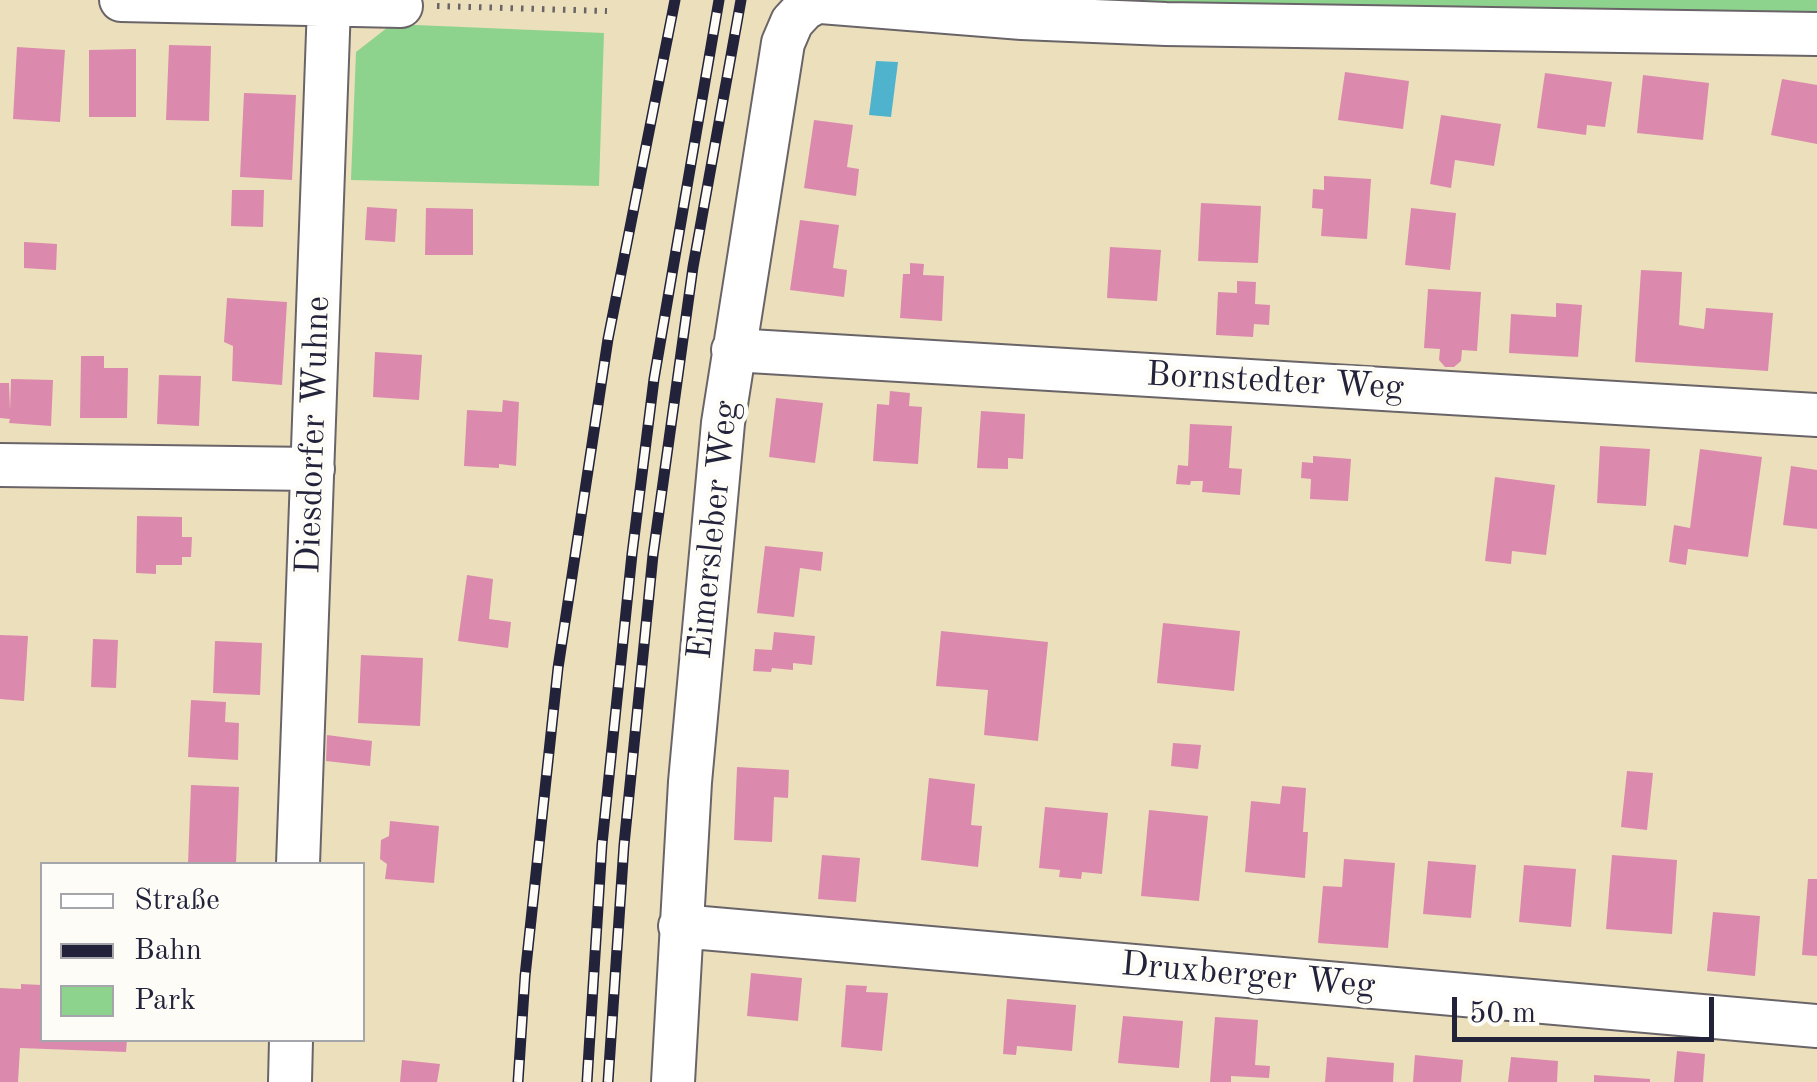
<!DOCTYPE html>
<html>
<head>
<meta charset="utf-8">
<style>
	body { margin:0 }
	#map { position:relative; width:1817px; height:1082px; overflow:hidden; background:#ecdfbc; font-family:"Old Standard TT",serif }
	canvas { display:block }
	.legend { position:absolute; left:40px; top:862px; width:325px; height:180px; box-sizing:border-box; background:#fdfcf7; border:2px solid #a5a5ac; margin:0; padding:12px 18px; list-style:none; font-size:30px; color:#22223b }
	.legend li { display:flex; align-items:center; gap:20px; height:50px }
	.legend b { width:50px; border:2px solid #a5a5ac }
	.scale { position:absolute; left:1452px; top:997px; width:262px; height:45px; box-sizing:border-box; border:5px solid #22223b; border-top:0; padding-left:12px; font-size:30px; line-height:35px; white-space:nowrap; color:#22223b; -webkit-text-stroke:8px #fdfcf7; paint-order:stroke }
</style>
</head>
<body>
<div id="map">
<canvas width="1817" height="1082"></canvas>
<ul class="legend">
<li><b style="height:12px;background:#fff"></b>Straße</li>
<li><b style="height:12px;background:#22223b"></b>Bahn</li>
<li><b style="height:28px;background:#8ed38d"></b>Park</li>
</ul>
<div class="scale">50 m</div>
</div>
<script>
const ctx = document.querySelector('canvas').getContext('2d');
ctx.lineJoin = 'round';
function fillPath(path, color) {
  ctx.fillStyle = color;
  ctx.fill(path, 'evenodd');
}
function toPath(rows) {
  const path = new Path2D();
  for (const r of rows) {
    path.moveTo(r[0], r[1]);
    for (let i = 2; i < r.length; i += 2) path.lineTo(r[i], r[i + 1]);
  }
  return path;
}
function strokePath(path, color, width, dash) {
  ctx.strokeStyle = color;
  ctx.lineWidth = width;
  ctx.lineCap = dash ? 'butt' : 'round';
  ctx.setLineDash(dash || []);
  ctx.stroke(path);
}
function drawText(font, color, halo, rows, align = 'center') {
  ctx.font = font + ' "Old Standard TT",serif';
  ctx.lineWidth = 9;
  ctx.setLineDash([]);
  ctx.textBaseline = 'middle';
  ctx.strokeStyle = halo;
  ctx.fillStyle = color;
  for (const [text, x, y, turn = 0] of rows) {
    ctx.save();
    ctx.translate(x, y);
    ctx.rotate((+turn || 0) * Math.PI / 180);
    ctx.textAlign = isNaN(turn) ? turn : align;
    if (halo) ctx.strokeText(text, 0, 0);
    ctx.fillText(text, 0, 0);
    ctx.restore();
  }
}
fillPath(toPath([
	[914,0,1817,0,1817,22],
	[392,24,604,33,599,186,351,180,356,52]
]), '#8ed38d');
fillPath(toPath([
	[876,61,898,62,891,117,869,115]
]), '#4fb3ce');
fillPath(toPath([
	[169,45,211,46,209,121,166,120],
	[17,47,65,50,60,122,13,119],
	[136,49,136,117,89,117,89,50],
	[1345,72,1409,81,1403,129,1338,120],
	[1545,73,1612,82,1605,127,1587,125,1586,135,1537,128],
	[1643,75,1709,83,1703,140,1637,133],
	[1782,79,1817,85,1817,144,1771,135],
	[244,93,296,95,292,180,240,177],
	[1441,115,1501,124,1494,166,1455,160,1451,188,1430,184],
	[814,120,853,125,847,167,859,169,856,196,804,188],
	[1324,176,1371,179,1367,239,1321,236,1323,209,1312,208,1313,189,1324,190],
	[232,190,264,190,263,227,231,226],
	[1201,203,1261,206,1258,263,1198,261],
	[367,207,397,209,395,242,365,240],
	[426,208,473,209,473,255,425,255],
	[1411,208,1456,213,1450,270,1405,265],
	[800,220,839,225,833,268,847,270,844,297,790,290],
	[24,242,57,244,56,270,24,268],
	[1110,247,1161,250,1157,301,1107,298],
	[910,263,924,264,923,275,944,276,942,321,900,318,903,274,910,274],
	[1641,270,1682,272,1679,325,1704,329,1706,308,1773,313,1768,371,1635,362],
	[1237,281,1256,282,1255,304,1270,305,1269,325,1254,324,1253,337,1216,335,1218,292,1237,293],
	[1428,289,1481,292,1477,351,1462,350,1461,361,1454,367,1445,367,1439,360,1440,349,1424,348],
	[227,298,287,302,282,385,232,381,233,346,224,342],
	[1556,303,1582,305,1578,357,1509,353,1511,314,1556,317],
	[375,352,422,355,419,400,373,397],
	[81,356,104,356,104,368,128,368,127,418,80,418],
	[159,375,201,376,199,426,157,424],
	[11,379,53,380,51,426,9,423,10,419,0,418,0,383,9,383,10,410],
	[890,391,910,393,909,406,922,407,918,464,873,461,877,404,889,405],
	[776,398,823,403,815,463,769,457],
	[503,400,519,402,516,466,499,464,499,468,464,466,467,410,502,412],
	[981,411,1025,414,1023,459,1008,458,1008,469,977,468],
	[1190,424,1232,426,1229,468,1242,469,1240,495,1202,492,1203,481,1191,481,1190,485,1176,484,1178,465,1188,466],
	[1600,446,1650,449,1646,506,1597,503],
	[1700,449,1762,457,1748,557,1688,549,1686,565,1669,562,1674,525,1690,528],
	[1313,456,1351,459,1348,501,1310,499,1311,479,1301,478,1302,462,1313,463],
	[1791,466,1817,470,1817,529,1783,525],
	[1495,477,1555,485,1546,555,1512,551,1511,564,1485,561],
	[137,516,182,517,182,537,192,537,191,557,182,557,182,565,156,565,156,574,136,573],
	[765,546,823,552,821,571,800,568,794,617,757,613],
	[467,575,493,579,489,619,511,622,508,648,458,641],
	[1163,623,1240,631,1234,691,1157,683],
	[941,631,1048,642,1038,741,984,735,988,690,936,686],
	[774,632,815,636,812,665,793,663,793,670,772,668,771,672,753,671,755,649,772,650],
	[0,635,28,636,24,701,0,699],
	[93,639,118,640,116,688,91,687],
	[215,641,262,643,260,695,213,693],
	[361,655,423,658,420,726,358,723],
	[191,700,226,702,225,722,239,723,238,760,188,757],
	[327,735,372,741,370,766,326,761],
	[1173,743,1201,745,1198,769,1171,766],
	[737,767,789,770,788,798,774,797,772,842,734,840],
	[1627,771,1653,773,1647,830,1621,827],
	[929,778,975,784,971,825,982,826,978,867,921,860],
	[191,785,239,787,236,864,188,864],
	[1282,786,1306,788,1303,832,1308,832,1305,878,1245,872,1251,801,1280,804],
	[1045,807,1108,813,1102,874,1082,872,1081,879,1059,877,1060,870,1039,868],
	[1149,810,1208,816,1199,901,1141,896],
	[390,821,439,826,434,883,385,879,387,864,380,859,381,840,389,836],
	[822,855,860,858,856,902,818,899],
	[1612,855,1677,860,1672,934,1606,929],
	[1344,859,1395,863,1388,948,1318,943,1323,886,1342,887],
	[1428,861,1476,865,1471,918,1423,914],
	[1524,865,1576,869,1571,927,1519,922],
	[1808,879,1817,879,1817,956,1802,955],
	[1713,912,1760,916,1755,976,1707,971],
	[751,973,802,978,798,1021,747,1016],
	[21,984,42,985,42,1040,127,1040,126,1052,20,1048,18,1082,0,1082,0,988,21,989],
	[846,985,867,986,866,992,888,993,882,1051,841,1047],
	[1007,999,1076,1005,1072,1051,1017,1046,1016,1055,1003,1054],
	[1123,1016,1183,1021,1179,1068,1118,1063],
	[1215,1017,1258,1020,1255,1065,1270,1066,1269,1078,1231,1076,1231,1082,1210,1082],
	[1677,1051,1705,1054,1703,1082,1674,1082],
	[1415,1055,1463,1060,1461,1082,1413,1082],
	[1327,1057,1394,1063,1393,1082,1325,1082],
	[1511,1057,1558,1061,1557,1082,1508,1082],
	[402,1060,440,1064,437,1082,400,1082],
	[1594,1075,1650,1079,1650,1082,1594,1082]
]), '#db8aad');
const minor = toPath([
	[121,0,401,6],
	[821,2,1022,18,1166,24,1817,34],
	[733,350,1817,415],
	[0,465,313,469],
	[298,864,329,5],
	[680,926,1817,1026],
	[290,1082,291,1040],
	[673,1082,690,782,723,423,783,43,792,22,804,9,820,0]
]);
strokePath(minor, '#696468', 46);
strokePath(toPath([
	[437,6,607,11]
]), '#696468', 6, [2.5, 8]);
strokePath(minor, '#fff', 42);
const rail = toPath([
	[518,1082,525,976,558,668,608,339,675,0],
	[587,1082,602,844,632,554,654,379,719,0],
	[608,1082,624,845,653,555,693,267,741,0]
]);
strokePath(rail, '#22223b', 11);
strokePath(rail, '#fdfcf7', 8, [22]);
drawText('35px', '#22223b', '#fdfcf7', [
	["Bornstedter Weg",1275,382,3],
	["Diesdorfer Wuhne",314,435,-88],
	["Eimersleber Weg",714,530,-84],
	["Druxberger Weg",1248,976,5]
]);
</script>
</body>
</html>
